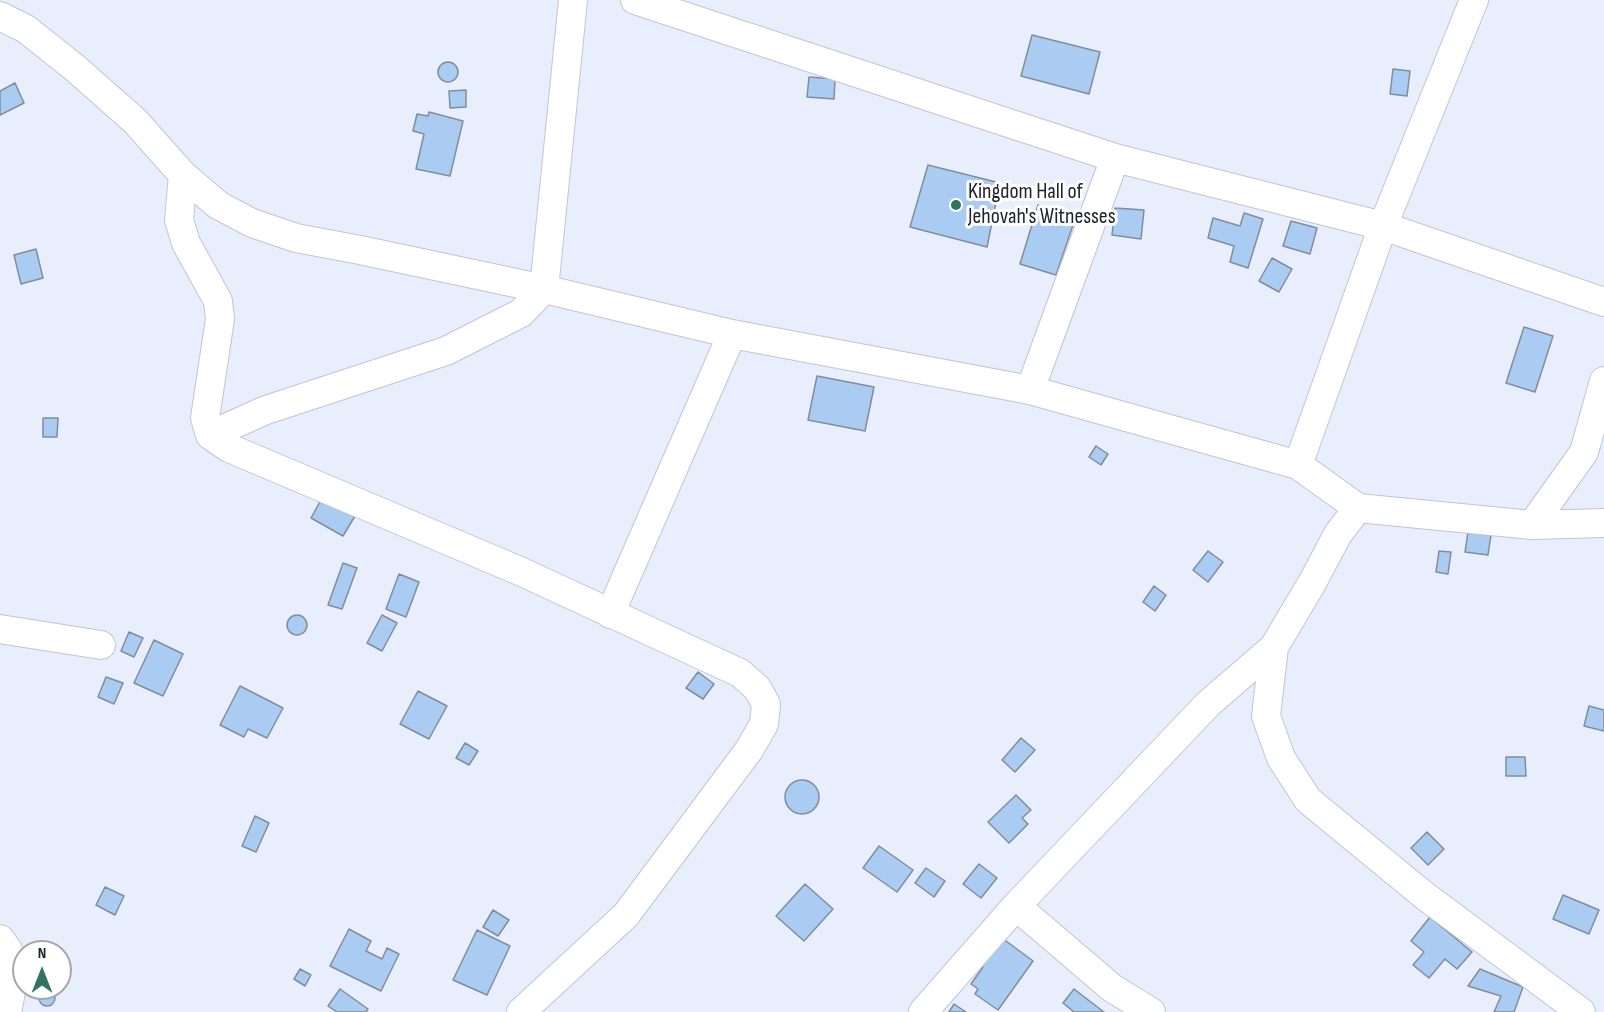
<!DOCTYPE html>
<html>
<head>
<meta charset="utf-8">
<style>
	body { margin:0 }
	#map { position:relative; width:1604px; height:1012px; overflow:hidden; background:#e9eefd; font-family:"Sofia Sans Condensed",sans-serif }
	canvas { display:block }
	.north { position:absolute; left:12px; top:940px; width:60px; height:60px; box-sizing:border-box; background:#fff; border:2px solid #a6a7a9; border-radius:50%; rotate:0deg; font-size:16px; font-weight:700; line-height:24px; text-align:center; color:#202329 }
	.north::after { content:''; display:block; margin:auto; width:21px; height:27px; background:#327261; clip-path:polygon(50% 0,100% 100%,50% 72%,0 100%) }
</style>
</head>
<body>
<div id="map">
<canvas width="1604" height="1012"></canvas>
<div class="north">N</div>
</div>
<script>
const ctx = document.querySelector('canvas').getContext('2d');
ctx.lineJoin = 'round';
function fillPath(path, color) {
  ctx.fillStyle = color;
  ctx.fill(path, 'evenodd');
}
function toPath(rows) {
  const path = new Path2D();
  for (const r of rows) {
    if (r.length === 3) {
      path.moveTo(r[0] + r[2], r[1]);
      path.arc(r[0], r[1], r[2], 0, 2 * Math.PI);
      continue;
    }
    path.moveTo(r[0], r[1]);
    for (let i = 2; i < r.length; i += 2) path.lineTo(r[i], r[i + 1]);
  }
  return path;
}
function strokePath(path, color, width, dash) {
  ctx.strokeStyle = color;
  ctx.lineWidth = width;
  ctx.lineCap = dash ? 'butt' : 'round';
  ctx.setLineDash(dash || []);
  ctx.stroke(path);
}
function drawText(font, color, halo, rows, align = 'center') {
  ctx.font = font + ' "Sofia Sans Condensed",sans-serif';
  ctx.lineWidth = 6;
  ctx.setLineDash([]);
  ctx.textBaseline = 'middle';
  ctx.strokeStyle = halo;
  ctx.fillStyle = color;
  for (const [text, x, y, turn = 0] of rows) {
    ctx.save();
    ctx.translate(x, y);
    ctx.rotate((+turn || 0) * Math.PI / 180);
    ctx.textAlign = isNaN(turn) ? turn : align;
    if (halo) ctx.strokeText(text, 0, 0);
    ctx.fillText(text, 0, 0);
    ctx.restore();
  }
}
const building = toPath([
	[1032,35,1100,52,1089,94,1021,76,1032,35],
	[448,72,10],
	[1393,69,1410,71,1407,96,1390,94,1393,69],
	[809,77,835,79,834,99,807,97,809,77],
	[15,83,24,103,0,115,0,91,15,83],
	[466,90,466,107,450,108,449,91,466,90],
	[429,112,463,121,450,176,416,169,424,134,413,131,417,114,428,116,429,112],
	[928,165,1000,183,987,247,910,227,928,165],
	[1038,205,1075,219,1056,275,1020,264,1038,205],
	[1115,208,1144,210,1141,239,1112,235,1115,208],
	[1244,213,1263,219,1248,268,1230,262,1234,246,1208,238,1213,218,1240,226,1244,213],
	[1291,221,1317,228,1310,254,1283,246,1291,221],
	[36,249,43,278,21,284,14,255,36,249],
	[1272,258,1292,269,1279,292,1259,281,1272,258],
	[1524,327,1553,336,1535,392,1506,383,1524,327],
	[817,376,874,387,865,431,808,420,817,376],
	[43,418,58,418,57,437,43,437,43,418],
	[1096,446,1108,454,1101,465,1089,457,1096,446],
	[322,498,355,516,343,536,311,518,322,498],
	[1468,532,1491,535,1488,555,1465,552,1468,532],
	[1208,551,1223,562,1208,582,1193,570,1208,551],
	[1439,551,1451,552,1448,574,1436,572,1439,551],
	[343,563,357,568,342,609,328,605,343,563],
	[399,574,419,582,406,617,386,609,399,574],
	[1154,586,1166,595,1155,611,1143,602,1154,586],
	[297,625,10],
	[382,615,397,623,382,651,367,643,382,615],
	[129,632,143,638,134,657,121,651,129,632],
	[154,640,183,654,163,696,134,683,154,640],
	[698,672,714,684,703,699,686,688,698,672],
	[106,677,123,683,114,704,98,697,106,677],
	[240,686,283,708,267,738,248,729,244,737,220,725,240,686],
	[418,691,447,706,429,739,400,724,418,691],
	[1589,706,1604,710,1604,731,1584,726,1589,706],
	[1021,738,1035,750,1015,772,1002,760,1021,738],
	[465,743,478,751,469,765,456,758,465,743],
	[1506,757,1525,757,1526,776,1506,776,1506,757],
	[802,797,17],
	[1016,795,1031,810,1022,818,1028,824,1009,843,988,822,1016,795],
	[255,816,269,823,256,852,242,846,255,816],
	[1427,832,1444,849,1428,865,1411,848,1427,832],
	[879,846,913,870,897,892,863,868,879,846],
	[979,864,997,878,981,898,963,884,979,864],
	[926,868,945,881,934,897,915,883,926,868],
	[805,884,833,909,804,941,776,916,805,884],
	[105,887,124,896,115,915,96,905,105,887],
	[1563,895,1599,910,1589,934,1553,919,1563,895],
	[493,910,509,920,498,936,483,927,493,910],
	[1430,917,1472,952,1457,969,1445,959,1429,978,1413,965,1424,952,1411,941,1430,917],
	[349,929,371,941,366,951,382,959,387,948,399,954,381,991,330,966,349,929],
	[477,930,510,946,487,995,453,980,477,930],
	[1002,938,1033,961,998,1010,975,994,978,989,971,984,983,967,978,963,1002,938],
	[300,969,311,975,305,986,294,979,300,969],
	[1480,969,1523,987,1514,1012,1494,1012,1501,996,1468,986,1480,969],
	[340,989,368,1009,366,1012,337,1012,328,1006,340,989],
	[1074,989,1104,1012,1074,1012,1063,1003,1074,989],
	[47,998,8],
	[954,1004,966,1012,949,1012,954,1004]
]);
fillPath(building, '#abccf2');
strokePath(building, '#818d9c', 1.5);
const minor = toPath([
	[635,0,1115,158,1383,226,1604,302],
	[0,16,26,29,75,68,135,121,183,175,218,205,252,223,296,238,360,250,544,289,732,334,1030,390,1298,465,1358,508,1532,525,1604,523],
	[183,175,179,220,186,243,218,301,220,319,205,418,210,435,229,448,522,572,740,673,757,688,766,704,764,724,749,750,626,915,521,1012],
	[1030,390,1115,158],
	[210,435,266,410,446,351,521,313,544,289,573,0],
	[1298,465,1383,226,1474,0],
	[1532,525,1584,452,1604,381],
	[610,614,732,334],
	[0,629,101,645],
	[1274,647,1266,716,1281,758,1308,800,1425,896,1581,1012],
	[1016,906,1112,988,1151,1012],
	[0,939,8,950,13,981,7,1012],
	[923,1012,1016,906,1208,704,1274,647,1312,583,1338,534,1358,508]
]);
strokePath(minor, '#bfc5d7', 30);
strokePath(minor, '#fff', 28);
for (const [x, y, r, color] of [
	[956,205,6,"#327261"]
]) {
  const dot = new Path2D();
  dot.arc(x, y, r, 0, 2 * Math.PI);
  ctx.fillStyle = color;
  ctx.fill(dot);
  strokePath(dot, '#fff', 2);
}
drawText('22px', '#202329', '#fff', [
	["Kingdom Hall of",968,192],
	["Jehovah's Witnesses",968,217]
], 'left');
</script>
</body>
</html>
